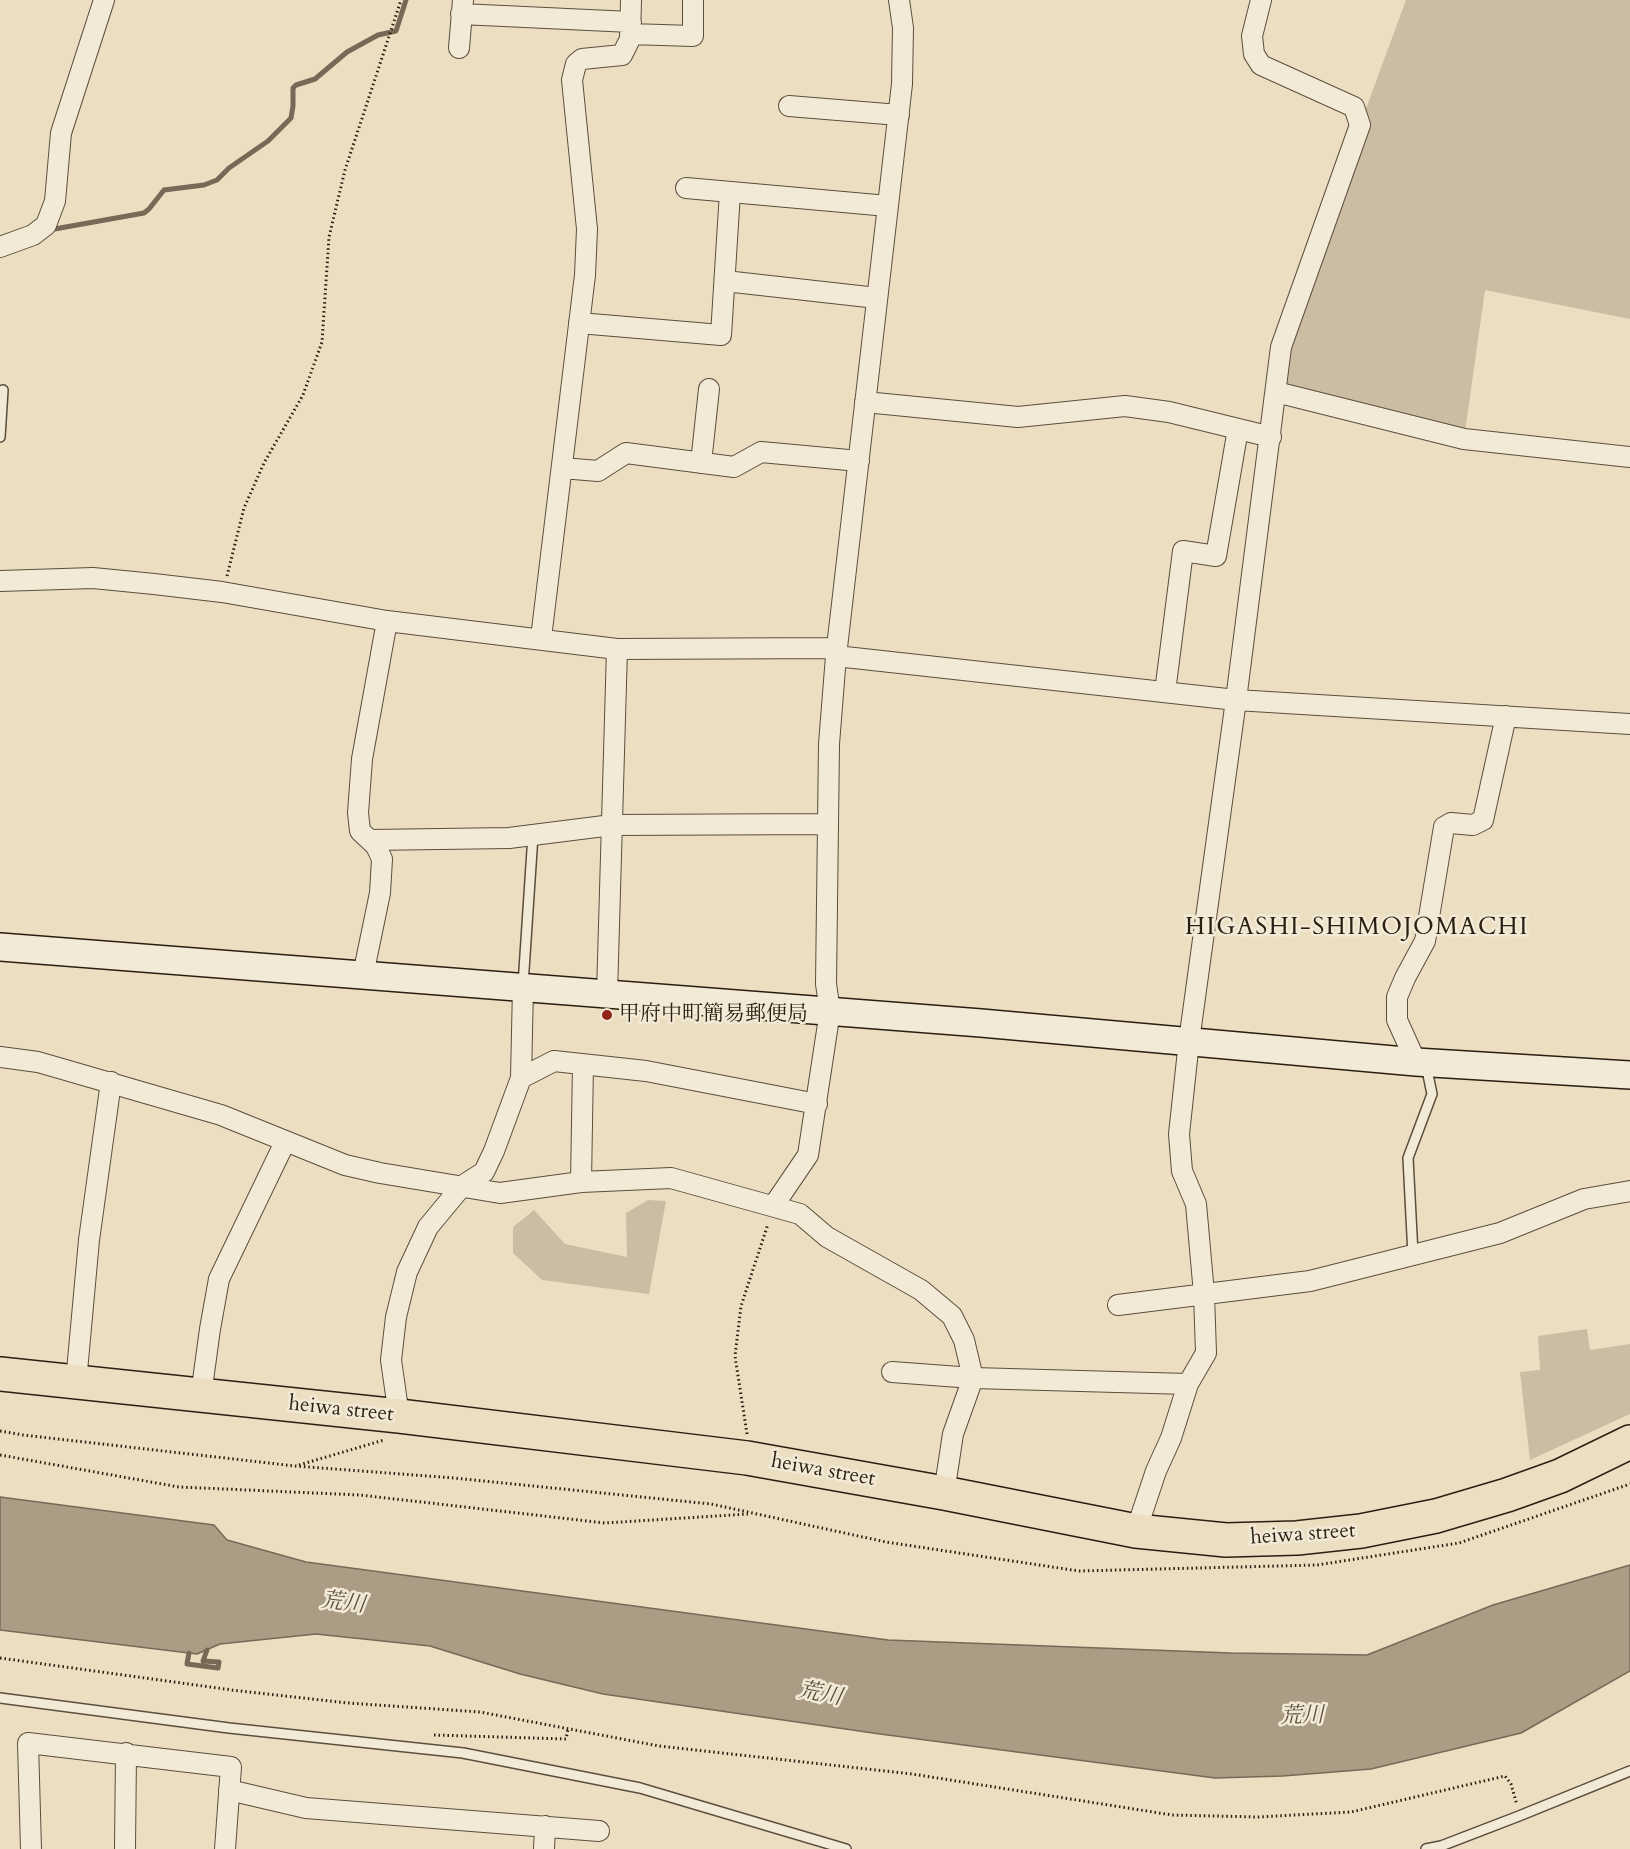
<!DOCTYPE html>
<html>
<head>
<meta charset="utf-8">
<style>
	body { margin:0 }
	canvas { display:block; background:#ebdec1 }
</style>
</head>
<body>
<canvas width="1630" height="1849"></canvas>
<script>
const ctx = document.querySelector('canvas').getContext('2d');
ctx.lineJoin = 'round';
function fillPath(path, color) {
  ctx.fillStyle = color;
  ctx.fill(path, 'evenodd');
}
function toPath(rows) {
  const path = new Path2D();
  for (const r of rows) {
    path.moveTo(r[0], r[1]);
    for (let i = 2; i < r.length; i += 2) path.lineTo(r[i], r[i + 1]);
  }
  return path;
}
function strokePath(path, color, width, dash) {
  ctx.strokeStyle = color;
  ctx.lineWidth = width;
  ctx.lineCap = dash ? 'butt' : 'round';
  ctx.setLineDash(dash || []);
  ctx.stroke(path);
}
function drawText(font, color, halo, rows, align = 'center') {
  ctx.font = font + ' Cardo,"Noto Serif JP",serif';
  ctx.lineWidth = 5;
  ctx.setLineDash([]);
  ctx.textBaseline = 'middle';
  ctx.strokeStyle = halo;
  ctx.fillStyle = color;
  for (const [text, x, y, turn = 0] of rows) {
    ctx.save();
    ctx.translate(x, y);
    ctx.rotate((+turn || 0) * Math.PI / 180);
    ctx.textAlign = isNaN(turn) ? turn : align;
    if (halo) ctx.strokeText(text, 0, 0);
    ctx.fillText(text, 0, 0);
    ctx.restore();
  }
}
fillPath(toPath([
	[1406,0,1630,0,1630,319,1485,290,1464,439,1276,392,1360,125],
	[648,1200,666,1201,649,1294,542,1280,513,1253,513,1227,534,1210,565,1244,627,1257,626,1213],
	[1587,1329,1590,1350,1630,1344,1630,1414,1530,1460,1520,1372,1540,1370,1538,1336]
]), '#cbbda3');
const water = toPath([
	[0,1497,214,1525,227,1540,306,1562,888,1640,1231,1653,1367,1655,1493,1605,1630,1565,1630,1671,1521,1733,1371,1769,1283,1776,1215,1778,880,1734,603,1694,520,1674,430,1646,316,1634,220,1644,197,1654,0,1630,0,1497]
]);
fillPath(water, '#aa9c85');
strokePath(water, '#786957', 1.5);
strokePath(toPath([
	[49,230,144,213,149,209,164,190,204,185,217,180,229,168,268,141,291,118,293,106,293,88,296,85,315,79,347,52,378,35,396,31,406,0],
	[189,1653,187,1664,218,1668,219,1662,203,1661,207,1650]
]), '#786957', 5);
const lane = toPath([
	[0,437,3,390],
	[523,985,533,835],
	[1413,1255,1408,1158,1432,1094,1426,1065],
	[0,1698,229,1728,463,1753,640,1788,846,1849],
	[1426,1849,1441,1846,1519,1816,1630,1771]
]);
const street = toPath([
	[461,14,631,22],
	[630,34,693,36,693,0],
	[459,48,463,0],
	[789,106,899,115],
	[686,188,888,206],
	[0,247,33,235,46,225,55,201,61,133,104,0],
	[725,281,877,298],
	[579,323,721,335,730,192],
	[1276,392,1464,439,1630,457],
	[865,402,1018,417,1125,406,1169,412,1271,437],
	[701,463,709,389],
	[562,468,598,471,626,453,734,467,761,452,859,461],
	[0,581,93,578,154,584,222,592,387,621,617,649,837,648],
	[541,638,585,275,587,229,572,80,576,64,582,59,622,55,630,39,631,0],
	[836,656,1236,700,1630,724],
	[1165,692,1183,551,1216,556,1238,429],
	[370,840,509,838,612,825,827,824],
	[363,975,380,893,382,859,376,846,360,831,358,813,362,759,387,621],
	[607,994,617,649],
	[0,1057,38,1062,221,1115,345,1165,380,1173,500,1193,581,1182,671,1178,800,1214,827,1237,921,1290,952,1316,964,1340,973,1378,953,1434,944,1493],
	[1416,1062,1397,1020,1397,997,1405,978,1425,941,1444,827,1451,823,1473,825,1483,820,1506,716],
	[521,1078,554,1061,646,1071,817,1104],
	[581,1182,583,1064],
	[774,1205,808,1155,830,1011,826,984,829,744,836,656,902,84,903,28,899,0],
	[1118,1305,1310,1281,1500,1233,1584,1199,1630,1191],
	[892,1372,973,1378,1188,1384],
	[76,1382,89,1240,111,1082],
	[201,1395,210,1329,219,1279,285,1142],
	[399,1416,391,1360,396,1317,407,1272,428,1227,462,1186,484,1172,494,1151,521,1078,523,987],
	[1136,1531,1156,1471,1171,1438,1188,1384,1206,1353,1204,1294,1196,1204,1182,1171,1179,1134,1189,1041,1236,700,1281,347,1360,125,1354,107,1261,65,1254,54,1252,36,1261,0],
	[229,1790,306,1808,599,1831],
	[31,1849,28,1743,231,1767,225,1849],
	[125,1849,126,1753],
	[544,1849,545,1826]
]);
const secondary = toPath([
	[0,947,981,1023,1416,1062,1630,1075]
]);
const highway = toPath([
	[0,1374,399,1416,747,1458,944,1493,1136,1531,1226,1540,1297,1538,1361,1531,1436,1516,1507,1495,1560,1476,1630,1442]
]);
strokePath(lane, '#5c4d3d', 12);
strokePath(street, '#5c4d3d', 22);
strokePath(secondary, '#2c1d11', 30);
strokePath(highway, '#2c1d11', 36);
strokePath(toPath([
	[227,576,244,508,264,463,303,395,322,342,329,237,345,170,401,0],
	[0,1431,23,1435,295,1466,454,1478,711,1504,886,1542,1079,1571,1317,1565,1459,1543,1630,1484],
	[747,1434,735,1356,741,1306,768,1224],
	[0,1455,179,1487,360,1495,605,1523,748,1514],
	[299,1465,384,1440],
	[0,1658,232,1690,348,1703,480,1712,659,1746,912,1774,1172,1815,1258,1817,1351,1812,1505,1776,1511,1784,1517,1805],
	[434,1735,566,1739,568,1729]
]), '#2c1d11', 3, [1.5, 3]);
strokePath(lane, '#f2ead7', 9);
strokePath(street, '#f2ead7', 20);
strokePath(secondary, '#f2ead7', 27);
strokePath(highway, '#ebdec1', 33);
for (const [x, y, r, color] of [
	[607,1015,6,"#8f2418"]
]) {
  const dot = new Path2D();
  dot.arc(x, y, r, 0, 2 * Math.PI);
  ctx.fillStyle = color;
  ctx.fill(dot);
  strokePath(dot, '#f2ead7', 2);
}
drawText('21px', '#2c1d11', '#f2ead7', [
	["甲府中町簡易郵便局",619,1015]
], 'left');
drawText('21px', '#2c1d11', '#f2ead7', [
	["heiwa street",341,1410,6],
	["heiwa street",823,1471,10],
	["heiwa street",1303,1535,-4]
]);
drawText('italic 22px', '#5e503f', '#f2ead7', [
	["荒川",343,1604,7],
	["荒川",820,1695,11],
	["荒川",1302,1717,-1]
]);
ctx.letterSpacing = '1.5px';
drawText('24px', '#2c1d11', '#f2ead7', [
	["HIGASHI-SHIMOJOMACHI",1357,928]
]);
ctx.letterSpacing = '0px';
</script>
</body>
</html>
